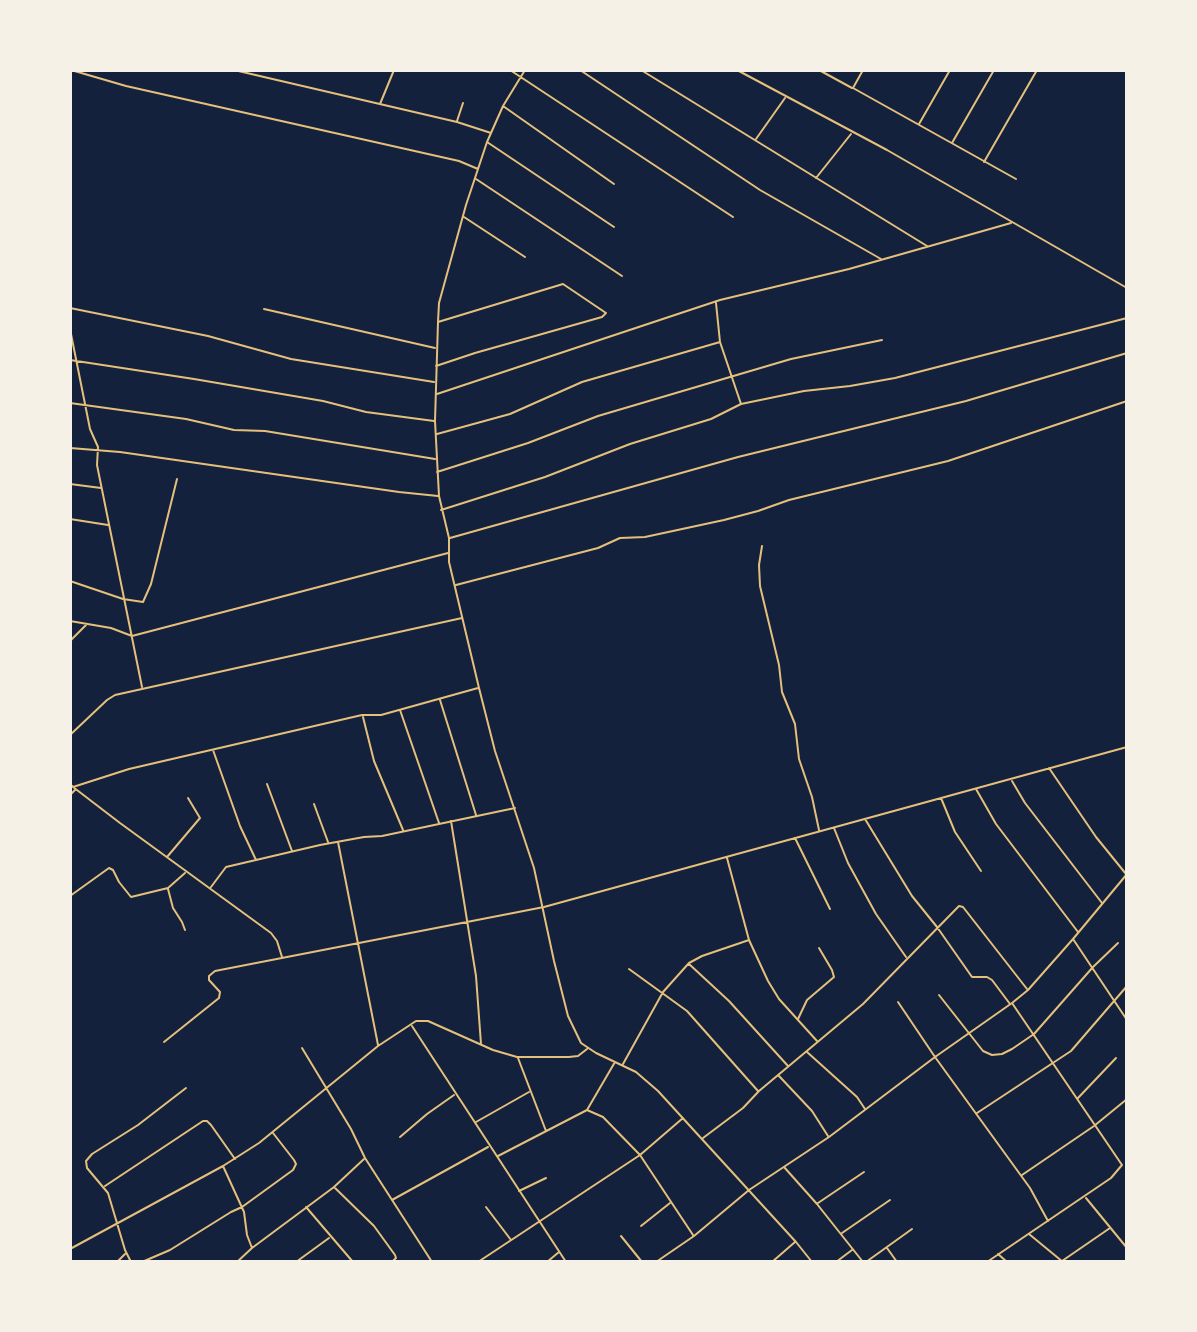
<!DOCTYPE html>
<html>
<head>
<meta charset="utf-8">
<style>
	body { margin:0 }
	#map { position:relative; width:1197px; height:1332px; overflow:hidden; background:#14213d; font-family:"PT Sans",sans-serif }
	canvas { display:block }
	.frame { position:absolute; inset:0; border:72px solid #f6f1e7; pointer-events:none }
</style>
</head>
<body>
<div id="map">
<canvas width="1197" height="1332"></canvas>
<div class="frame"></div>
</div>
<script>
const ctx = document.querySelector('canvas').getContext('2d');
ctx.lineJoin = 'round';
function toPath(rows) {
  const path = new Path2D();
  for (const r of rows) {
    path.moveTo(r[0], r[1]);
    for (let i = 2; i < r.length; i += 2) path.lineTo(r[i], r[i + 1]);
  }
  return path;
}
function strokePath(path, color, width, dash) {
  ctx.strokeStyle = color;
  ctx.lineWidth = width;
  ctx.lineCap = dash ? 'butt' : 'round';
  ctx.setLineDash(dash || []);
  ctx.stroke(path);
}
strokePath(toPath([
	[71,70,126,86,459,161,478,169],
	[234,70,457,122,491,133],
	[510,70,733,217],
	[525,70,503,106,487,142,466,205,439,303,438,322,435,421,439,496,449,538,449,562,479,688,495,751,534,868,554,961,568,1016,581,1043,596,1053,636,1072,658,1091,796,1242,812,1262],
	[580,70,760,190,881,259],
	[641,70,927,246],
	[737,70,887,150,1127,288],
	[819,70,852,88],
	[863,70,853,88,1016,179],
	[380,104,394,70],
	[503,106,614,184],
	[457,121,463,103],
	[919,124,950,70],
	[756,139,785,98],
	[487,142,614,227],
	[952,143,994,70],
	[984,162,1037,70],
	[816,178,851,134],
	[476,179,622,276],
	[464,217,525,257],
	[70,308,208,336,291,359,434,382],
	[264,309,435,348],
	[70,329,90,429,98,447,97,465,142,687],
	[70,360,194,379,323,401,366,412,434,421],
	[436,366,475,353,602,317,606,313,563,284,438,322],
	[437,394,720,300,849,269,1011,223],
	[70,403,186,419,234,430,265,431,435,459],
	[741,404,804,391,850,386,895,378,1127,318],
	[437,434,510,414,582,382,720,342,716,303],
	[70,448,120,452,399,492,438,496],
	[437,472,528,443,598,416,791,359,882,340],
	[70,484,101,488],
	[441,510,545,477,630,444,711,419,741,404,720,342],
	[70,519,108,525],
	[450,538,738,457,966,401,1127,353],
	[762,546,759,565,760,586,779,665,782,692,795,724,799,759,812,797,819,830],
	[70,581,123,599,143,602,151,584,177,479],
	[456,585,598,548,620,538,645,537,724,520,758,511,789,500,948,461,1127,401],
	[70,621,111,628,132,636,448,553],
	[70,641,86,625],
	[440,700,476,815],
	[400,710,439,823],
	[363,717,374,761,403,830],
	[70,735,107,700,115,695,462,618],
	[1049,768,1096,837,1126,874],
	[1012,781,1025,803,1102,903],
	[70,784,73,787,129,769,323,724,362,715,381,715,478,688],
	[267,784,292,851],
	[73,787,120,823,271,933,277,941,282,957],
	[976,789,996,824,1078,932],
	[70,795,75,790],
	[941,798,955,832,981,871],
	[314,804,328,842],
	[865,819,912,896,937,927,972,977,987,977,992,980,1010,1004],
	[451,821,476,976,481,1044],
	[834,828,848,863,876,914,906,957],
	[795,838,830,909],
	[338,842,378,1045],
	[167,857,200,818,188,798],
	[727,858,749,940,768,981,779,999,817,1041],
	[256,860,320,845,364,837,382,836,515,808],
	[1127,874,1073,939,1127,1020],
	[211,887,226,867,256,860,240,826,213,750],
	[168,889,173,908,182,922,185,930],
	[70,896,109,868,113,870,119,882,131,897,168,888,185,873],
	[689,964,729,1001,788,1066],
	[629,969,687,1011,758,1091],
	[939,995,983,1051,992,1055,1002,1054,1012,1049,1034,1034,1093,967,1118,943],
	[898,1002,935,1057,1030,1188,1048,1221],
	[798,1019,807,1000,834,977,832,970,819,948],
	[412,1026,566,1262],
	[164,1042,219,998,220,992,209,980,209,976,215,971,544,907,1127,747],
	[302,1048,351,1129,365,1158,432,1262],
	[807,1052,857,1097,865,1109],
	[518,1058,546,1131],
	[623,1064,663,992,689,963,702,956,749,940],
	[779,1076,812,1111,828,1136],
	[1078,1098,1116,1058],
	[587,1110,603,1117,640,1155,693,1235],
	[977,1113,1071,1051,1127,986],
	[476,1122,529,1092],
	[400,1137,427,1114,454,1095],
	[703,1138,743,1108,759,1091,863,1004,959,906,963,907,1027,989],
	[498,1156,587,1110,615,1062],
	[223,1166,259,1143,378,1046,416,1021,428,1021,493,1050,517,1057,569,1057,578,1056,587,1049],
	[784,1167,817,1204,863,1262],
	[1022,1175,1094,1126,1127,1099],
	[105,1186,203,1121,207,1121,211,1125,235,1159],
	[334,1187,374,1226,395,1255,396,1258,392,1262],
	[519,1191,546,1178],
	[1086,1198,1127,1248],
	[392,1200,488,1147],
	[818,1203,864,1172],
	[306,1207,353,1262],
	[486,1207,511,1240],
	[641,1226,670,1203],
	[842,1233,890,1200],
	[1029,1234,1063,1262],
	[621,1236,642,1262],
	[252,1248,334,1187,364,1159],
	[887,1248,897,1262],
	[70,1249,223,1166,244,1212,247,1235,252,1248,237,1262],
	[998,1254,1007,1262],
	[1062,1261,1110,1228],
	[117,1262,125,1254],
	[131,1262,125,1250,108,1193,87,1168,86,1161,92,1154,138,1125,186,1088],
	[142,1262,170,1250,231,1212,242,1207,293,1170,296,1164,294,1160,273,1133],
	[296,1262,329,1238],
	[478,1262,640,1155,683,1118],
	[547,1262,559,1252],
	[656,1262,694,1236,749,1190,829,1137,935,1057,1012,1003,1028,990,1073,939],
	[772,1262,795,1242],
	[836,1262,852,1250],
	[866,1262,912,1229],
	[987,1262,1111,1178,1122,1165,1012,1003]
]), '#e5c07b', 2);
</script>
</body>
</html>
